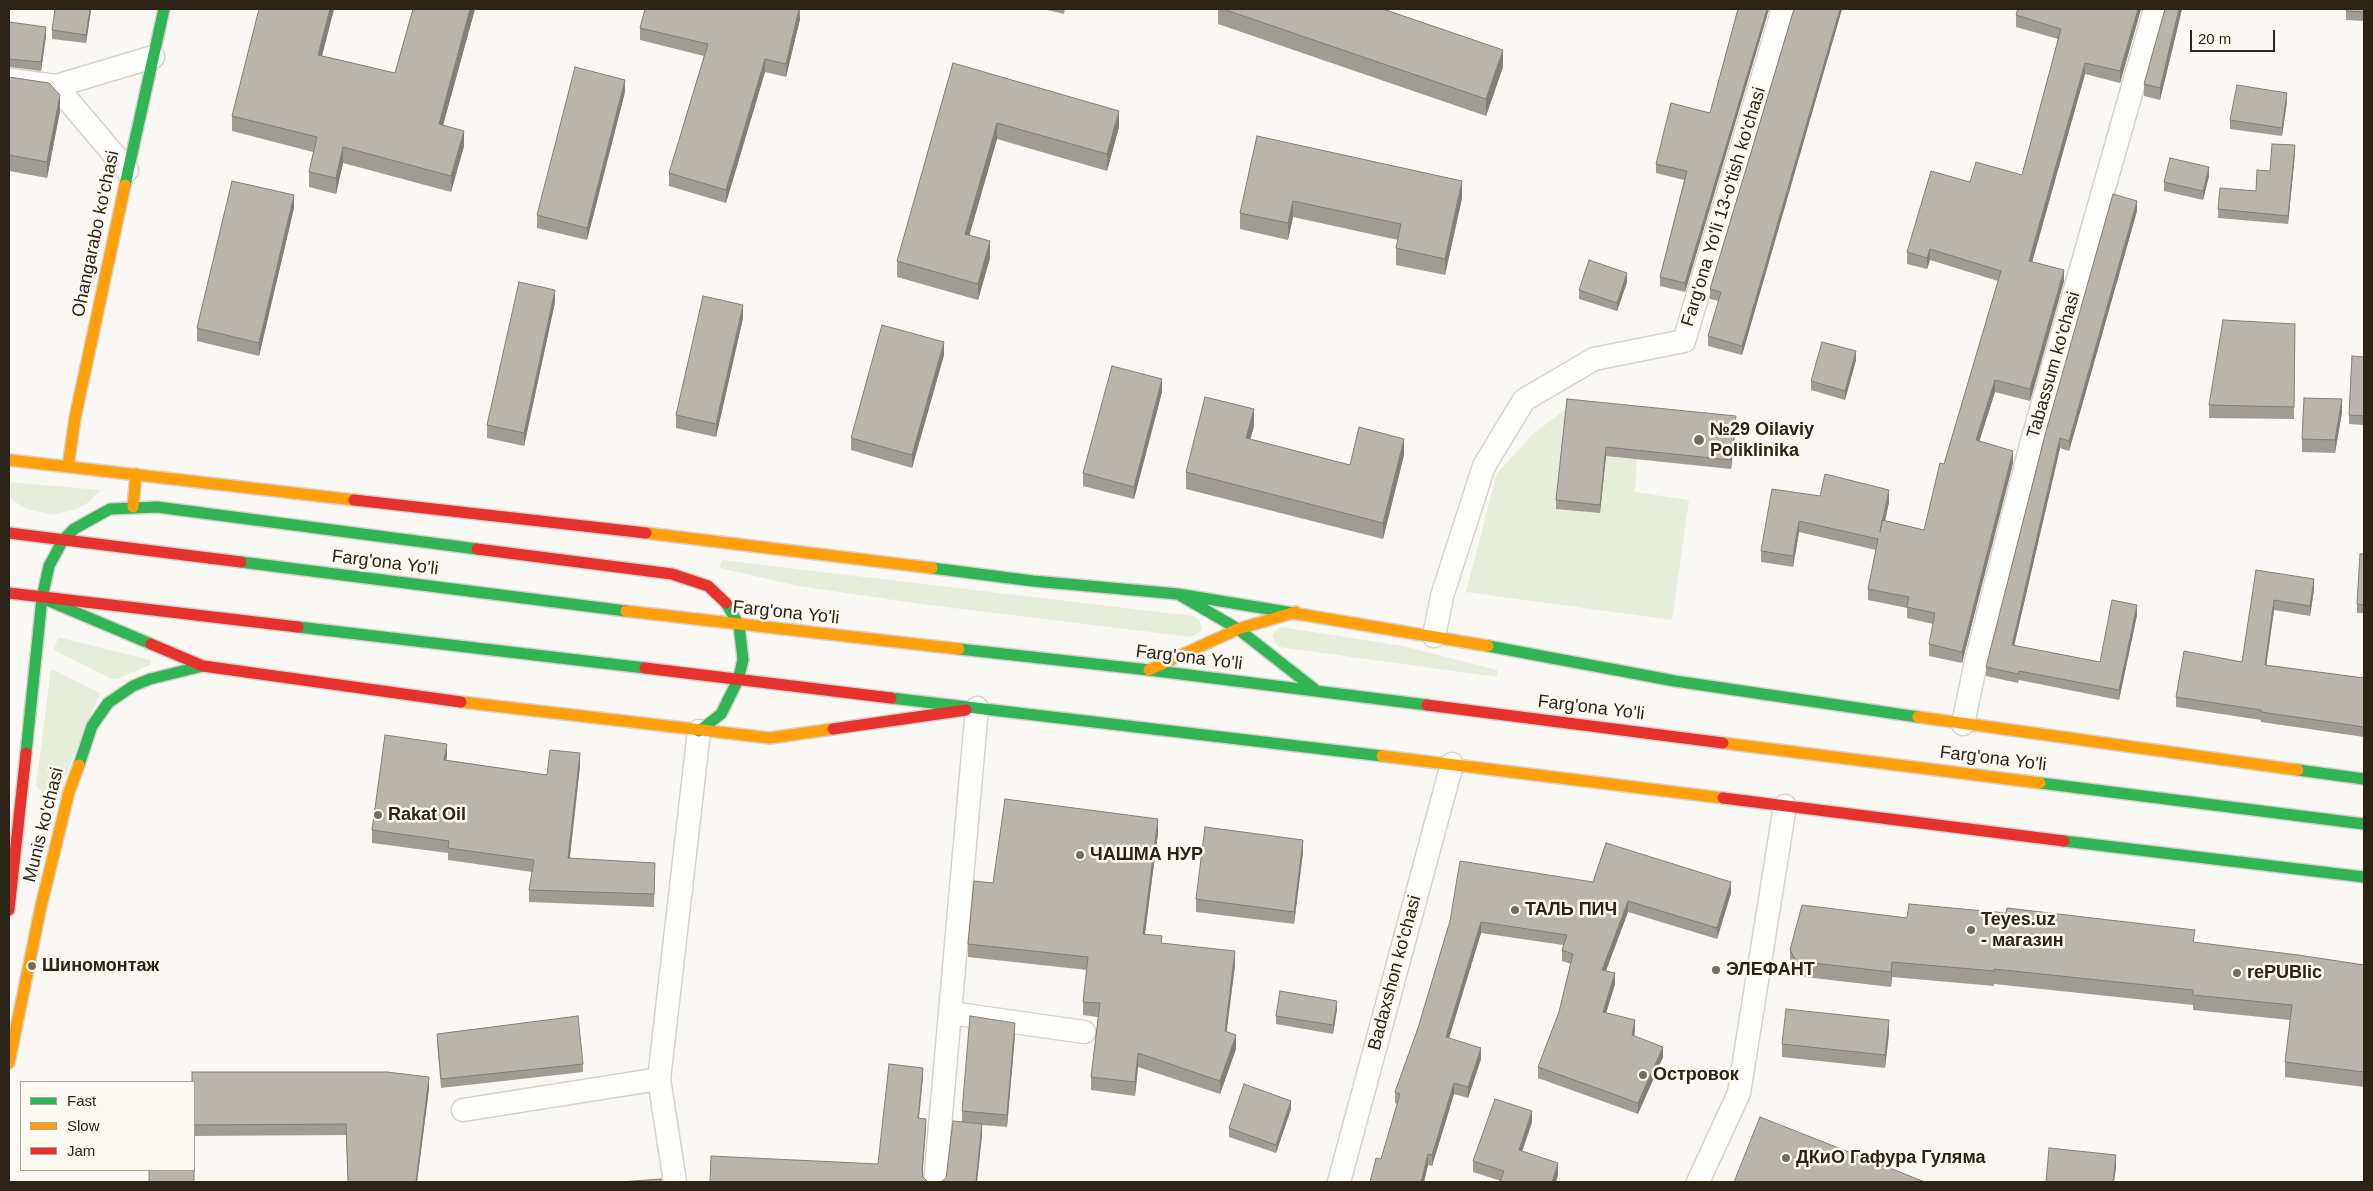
<!DOCTYPE html>
<html>
<head>
<meta charset="utf-8">
<style>
	body { margin:0 }
	#map { position:relative; width:2373px; height:1191px; overflow:hidden; background:#faf8f4; font-family:Helvetica,sans-serif }
	canvas { display:block }
	.frame { position:absolute; inset:0; border:10px solid #2a2316; pointer-events:none }
	.legend { position:absolute; left:20px; top:1081px; width:175px; height:90px; box-sizing:border-box; background:#fcf9f2; border:1px solid #a8a39a; margin:0; padding:6px 9px; list-style:none; font-size:15px; color:#2a2316 }
	.legend li { display:flex; align-items:center; gap:10px; height:25px }
	.legend b { width:25px; border:1px solid #a8a39a }
	.scale { position:absolute; left:2190px; top:30px; width:85px; height:22px; box-sizing:border-box; border:2px solid #2a2316; border-top:0; padding-left:6px; font-size:15px; line-height:18px; white-space:nowrap; color:#2a2316; -webkit-text-stroke:4px #fcf9f2; paint-order:stroke }
</style>
</head>
<body>
<div id="map">
<canvas width="2373" height="1191"></canvas>
<div class="frame"></div>
<ul class="legend">
<li><b style="height:6px;background:#30b455"></b>Fast</li>
<li><b style="height:6px;background:#ff9f0a"></b>Slow</li>
<li><b style="height:6px;background:#e5322d"></b>Jam</li>
</ul>
<div class="scale">20 m</div>
</div>
<script>
const ctx = document.querySelector('canvas').getContext('2d');
ctx.lineJoin = 'round';
function fillPath(path, color) {
  ctx.fillStyle = color;
  ctx.fill(path, 'evenodd');
}
function toPath(rows) {
  const path = new Path2D();
  for (const r of rows) {
    path.moveTo(r[0], r[1]);
    for (let i = 2; i < r.length; i += 2) path.lineTo(r[i], r[i + 1]);
  }
  return path;
}
function strokePath(path, color, width, dash) {
  ctx.strokeStyle = color;
  ctx.lineWidth = width;
  ctx.lineCap = dash ? 'butt' : 'round';
  ctx.setLineDash(dash || []);
  ctx.stroke(path);
}
function drawText(font, color, halo, rows, align = 'center') {
  ctx.font = font + ' Helvetica,sans-serif';
  ctx.lineWidth = 5;
  ctx.setLineDash([]);
  ctx.textBaseline = 'middle';
  ctx.strokeStyle = halo;
  ctx.fillStyle = color;
  for (const [text, x, y, turn = 0] of rows) {
    ctx.save();
    ctx.translate(x, y);
    ctx.rotate((+turn || 0) * Math.PI / 180);
    ctx.textAlign = isNaN(turn) ? turn : align;
    if (halo) ctx.strokeText(text, 0, 0);
    ctx.fillText(text, 0, 0);
    ctx.restore();
  }
}
fillPath(toPath([
	[1567,408,1600,513,1606,456,1637,459,1635,492,1689,500,1672,620,1466,592,1497,473,1533,434],
	[9,482,101,490,86,504,76,509,53,515,24,508,10,498],
	[722,560,1193,616,1199,620,1202,627,1201,631,1192,637,921,604,798,586,719,568],
	[1281,627,1403,646,1497,670,1497,677,1279,647,1272,637,1275,631],
	[58,637,151,660,150,665,118,679,110,678,54,650],
	[51,669,100,693,58,794,50,802,36,785]
]), '#e6eedb');
const street = toPath([
	[9,80,56,86,127,170],
	[56,86,153,57],
	[1434,636,1442,596,1484,466,1524,400,1594,359,1684,341,1783,9],
	[1963,724,1976,662,2032,441,2155,9],
	[951,1013,1084,1032],
	[463,1110,659,1079],
	[675,1182,659,1079,699,731],
	[935,1182,977,708],
	[1339,1182,1452,764],
	[1698,1182,1739,1093,1785,806]
]);
const fast = toPath([
	[125,185,164,9],
	[241,562,626,611],
	[932,568,1033,581,1178,594,1293,613],
	[1178,594,1238,629,1317,691],
	[42,598,49,566,63,540,74,529,110,509,157,507,477,549],
	[298,627,645,668],
	[1488,646,1675,681,1918,717],
	[959,649,1149,670,1427,705],
	[891,698,1382,756],
	[699,731,721,714,738,680,743,660,739,625,726,603],
	[26,753,42,598,151,644],
	[79,765,92,726,108,703,133,686,150,679,203,666],
	[2298,770,2364,779],
	[2040,783,2364,824],
	[2064,841,2364,877]
]);
const slow = toPath([
	[9,460,354,500],
	[68,467,75,418,125,185],
	[133,507,136,474],
	[646,533,932,568],
	[626,611,959,649],
	[1293,613,1488,646],
	[1149,670,1238,629,1296,612],
	[461,702,770,738,833,729],
	[1918,717,2298,770],
	[1723,743,2040,783],
	[1382,756,1723,798],
	[9,1063,41,906,69,792,79,765]
]);
const jam = toPath([
	[354,500,646,533],
	[9,533,241,562],
	[477,549,672,574,708,586,726,603],
	[9,593,298,627],
	[151,644,203,666,461,702],
	[645,668,891,698],
	[1427,705,1723,743],
	[833,729,966,710],
	[1723,798,2064,841],
	[9,910,26,753]
]);
strokePath(street, '#d7d3cb', 25);
strokePath(fast, '#d7d3cb', 14);
strokePath(slow, '#d7d3cb', 14);
strokePath(jam, '#d7d3cb', 14);
strokePath(street, '#fefefd', 22);
strokePath(fast, '#30b455', 11);
strokePath(slow, '#ff9f0a', 11);
strokePath(jam, '#e5322d', 11);
fillPath(toPath([
	[91,9,86,43,52,39,52,30],
	[259,9,334,9,322,56,395,73,413,9,475,9,443,125,464,146,451,192,343,163,336,194,309,187,309,172,313,152,232,131,232,116],
	[800,9,800,19,786,77,765,72,726,203,669,186,669,173,704,56,640,40,640,28],
	[1043,9,1065,9,1064,14],
	[1218,9,1383,9,1503,67,1486,116,1218,24],
	[1738,9,1769,9,1685,292,1660,286,1660,277,1684,180,1656,173,1656,164,1710,113],
	[1794,9,1842,9,1742,355,1708,346,1708,336,1719,301,1710,299,1710,289],
	[2018,9,2141,9,2120,83,2085,74,2032,262,2064,281,2030,401,1995,392,1979,441,2013,463,1962,663,1929,656,1929,644,1933,624,1907,618,1907,608,1868,600,1868,589,1876,550,1799,532,1793,567,1761,562,1761,551,1820,496,1889,502,1885,521,1924,530,1944,464,1998,281,1930,260,1927,269,1907,264,1907,252,1970,182,2022,175,2058,39,2016,27,2016,15],
	[2165,9,2182,9,2160,100,2144,96,2144,84],
	[2346,9,2364,9,2364,21,2346,20],
	[9,22,46,36,41,71,9,67],
	[953,63,1119,127,1107,171,997,139,969,235,990,258,978,300,897,277,897,261],
	[9,77,60,111,47,178,9,171],
	[625,92,587,240,537,228,537,215],
	[2287,101,2282,136,2230,129,2230,120],
	[1257,136,1462,198,1445,275,1396,265,1396,248,1398,240,1293,217,1288,240,1240,229,1240,213],
	[2295,153,2288,224,2218,218,2218,209,2256,191,2270,171],
	[2209,176,2203,200,2164,191,2164,182],
	[294,208,259,356,197,341,197,328],
	[2137,211,2069,451,2060,448,2014,646,2100,662,2137,615,2119,700,2019,680,2018,683,1986,676,1986,667,2045,435],
	[1627,282,1617,311,1579,299,1579,290],
	[555,302,524,446,487,438,487,425],
	[743,318,716,437,676,428,676,415],
	[2295,324,2294,419,2209,418,2209,405],
	[944,355,912,468,851,450,851,438],
	[2364,357,2364,425,2349,424,2349,415],
	[1856,360,1845,400,1811,390,1811,381],
	[1162,392,1134,499,1083,486,1083,473],
	[1567,399,1736,425,1731,469,1606,456,1600,513,1556,509,1556,500],
	[2342,412,2335,453,2302,452,2302,439],
	[1254,426,1250,439,1350,465,1404,455,1383,539,1186,489,1186,472],
	[2364,554,2364,613,2357,613,2357,604],
	[2256,570,2314,589,2310,616,2274,610,2266,665,2364,678,2364,737,2261,722,2261,720,2176,707,2176,697,2242,662],
	[447,756,446,760,547,775,580,766,570,858,655,876,654,907,529,902,529,890,532,872,448,860,448,853,372,843,372,830],
	[1158,833,1145,934,1162,943,1235,965,1226,1032,1236,1049,1220,1094,1138,1067,1135,1096,1091,1090,1091,1077,1098,1017,1083,1015,1083,1002,1087,970,968,957,968,944,993,883],
	[1303,852,1294,924,1196,912,1196,899],
	[1593,882,1731,893,1717,939,1628,912,1606,971,1615,984,1606,1013,1635,1031,1634,1035,1663,1057,1638,1114,1538,1078,1538,1067,1559,1012,1571,964,1562,961,1562,950,1563,945,1481,933,1449,1038,1481,1059,1468,1098,1454,1094,1432,1166,1428,1165,1424,1182,1370,1182,1381,1159,1397,1104,1395,1103,1395,1092,1418,1028,1450,921],
	[1907,918,2195,943,2364,965,2364,1087,2285,1077,2285,1062,2290,1020,2193,1010,2193,1005,1994,984,1994,986,1892,977,1891,987,1796,976,1790,965,1790,950],
	[1337,1009,1333,1034,1276,1024,1276,1016],
	[1889,1033,1885,1068,1782,1057,1782,1044],
	[437,1034,583,1064,583,1072,441,1088,437,1042],
	[1015,1035,1007,1127,982,1125,982,1135,977,1182,941,1182,946,1178,962,1122,962,1111],
	[194,1082,429,1089,417,1182,348,1182,346,1135,194,1136],
	[1291,1109,1276,1153,1229,1137,1229,1128],
	[1532,1122,1522,1151,1558,1175,1501,1181,1473,1172,1473,1161]
]), '#a09c94');
fillPath(toPath([
	[90,9,91,9,91,11,86,43,86,35],
	[330,9,334,9,318,71,318,55],
	[470,9,475,9,439,140,439,124],
	[799,9,800,19,786,77,786,64],
	[1767,9,1769,9,1685,292,1685,283],
	[1840,9,1842,9,1742,355,1742,346],
	[2138,9,2141,9,2120,83,2120,71],
	[2179,9,2182,9,2160,100,2160,88],
	[46,27,46,36,41,71,41,62],
	[1503,50,1503,67,1486,116,1486,99],
	[765,59,765,72,726,203,726,190],
	[2085,63,2085,74,2029,273,2029,261],
	[625,80,625,92,587,240,587,228],
	[2287,93,2287,101,2282,136,2282,128],
	[60,95,60,111,47,178,47,162],
	[1119,111,1119,127,1107,171,1107,154],
	[997,123,997,139,965,251,965,234],
	[464,131,464,146,451,192,451,176],
	[2295,145,2295,153,2288,224,2288,216],
	[343,147,343,163,336,194,336,178],
	[2209,167,2209,176,2203,200,2203,191],
	[1462,181,1462,198,1445,275,1445,259],
	[294,195,294,208,259,356,259,343],
	[1293,201,1293,217,1288,240,1288,223],
	[2137,201,2137,211,2069,451,2069,441],
	[990,241,990,258,978,300,978,284],
	[1930,249,1930,260,1927,269,1927,258],
	[2064,270,2064,281,2030,401,2030,389],
	[1627,273,1627,282,1617,311,1617,303],
	[555,290,555,302,524,446,524,433],
	[743,305,743,318,716,437,716,424],
	[944,342,944,355,912,468,912,455],
	[1856,351,1856,360,1845,400,1845,391],
	[1162,379,1162,392,1134,499,1134,487],
	[1995,380,1995,392,1976,452,1976,440],
	[2342,399,2342,412,2335,453,2335,440],
	[1254,409,1254,426,1246,455,1246,438],
	[1736,416,1736,425,1731,469,1731,460],
	[2060,438,2060,448,2012,655,2012,645],
	[1404,439,1404,455,1383,539,1383,523],
	[1606,447,1606,456,1600,513,1600,505],
	[2013,451,2013,463,1962,663,1962,652],
	[1889,490,1889,502,1880,544,1880,532],
	[1799,521,1799,532,1793,567,1793,556],
	[2314,579,2314,589,2310,616,2310,606],
	[2274,600,2274,610,2265,675,2265,665],
	[2137,605,2137,615,2119,700,2119,690],
	[447,744,447,756,444,773,444,760],
	[580,753,580,766,568,871,568,858],
	[1158,819,1158,833,1143,948,1143,934],
	[1303,840,1303,852,1294,924,1294,912],
	[1731,882,1731,893,1717,939,1717,928],
	[1628,901,1628,912,1602,981,1602,970],
	[1481,922,1481,933,1446,1048,1446,1037],
	[1235,951,1235,965,1225,1045,1225,1031],
	[1892,962,1892,977,1891,987,1891,972],
	[1615,973,1615,984,1603,1023,1603,1012],
	[1337,1001,1337,1009,1333,1034,1333,1025],
	[1635,1020,1635,1031,1632,1046,1632,1035],
	[1889,1020,1889,1033,1885,1068,1885,1055],
	[1015,1023,1015,1035,1007,1127,1007,1115],
	[1236,1035,1236,1049,1220,1094,1220,1081],
	[1663,1047,1663,1057,1638,1114,1638,1103],
	[1481,1048,1481,1059,1468,1098,1468,1087],
	[1138,1053,1138,1067,1135,1096,1135,1082],
	[923,1068,923,1078,918,1128,918,1118],
	[429,1077,429,1089,417,1182,416,1182],
	[1454,1083,1454,1094,1432,1166,1432,1155],
	[1291,1101,1291,1109,1276,1153,1276,1145],
	[1532,1111,1532,1122,1519,1161,1519,1150],
	[926,1119,926,1129,922,1181,922,1170],
	[982,1124,982,1135,977,1182,976,1182],
	[1428,1154,1428,1165,1424,1182,1421,1182],
	[2116,1155,2116,1168,2114,1182,2113,1182],
	[1558,1163,1558,1175,1556,1182,1552,1182]
]), '#827f78');
const building = toPath([
	[55,9,90,9,86,35,52,30,55,9],
	[259,9,330,9,318,55,395,73,413,9,470,9,439,124,464,131,451,176,343,147,336,178,309,172,317,137,232,116,259,9],
	[645,9,799,9,786,64,765,59,726,190,669,173,708,44,640,28,645,9],
	[1223,9,1383,9,1503,50,1486,99,1223,9],
	[1738,9,1767,9,1685,283,1660,277,1687,171,1656,164,1671,103,1710,113,1738,9],
	[1794,9,1840,9,1742,346,1708,336,1721,292,1710,289,1794,9],
	[2018,9,2138,9,2120,71,2085,63,2029,261,2064,270,2030,389,1995,380,1976,440,2013,451,1962,652,1929,644,1935,613,1907,607,1909,597,1868,589,1878,539,1799,521,1793,556,1761,551,1772,489,1820,496,1825,474,1889,490,1880,532,1882,520,1924,530,1940,463,1944,464,2001,271,1930,249,1927,258,1907,252,1931,171,1970,182,1976,162,2022,175,2061,29,2016,15,2018,9],
	[2165,9,2179,9,2160,88,2144,84,2165,9],
	[2346,9,2364,9,2364,12,2346,11,2346,9],
	[9,22,46,27,41,62,9,59,9,22],
	[953,63,1119,111,1107,154,997,123,965,234,990,241,978,284,897,261,953,63],
	[575,67,625,80,587,228,537,215,575,67],
	[9,77,49,83,60,95,47,162,9,155,9,77],
	[2237,85,2287,93,2282,128,2230,120,2237,85],
	[1257,136,1462,181,1445,259,1396,248,1401,224,1293,201,1288,223,1240,213,1257,136],
	[2272,144,2295,145,2288,216,2218,209,2220,188,2256,191,2257,170,2270,171,2272,144],
	[2170,158,2209,167,2203,191,2164,182,2170,158],
	[232,181,294,195,259,343,197,328,232,181],
	[2113,194,2137,201,2069,441,2060,438,2012,645,2100,662,2112,600,2137,605,2119,690,2019,671,2018,674,1986,667,2045,435,2113,194],
	[1589,260,1627,273,1617,303,1579,290,1589,260],
	[519,282,555,290,524,433,487,425,519,282],
	[703,296,743,305,716,424,676,415,703,296],
	[2223,320,2295,324,2294,407,2209,405,2223,320],
	[882,325,944,342,912,455,851,438,882,325],
	[1822,342,1856,351,1845,391,1811,381,1822,342],
	[2352,356,2364,357,2364,416,2349,415,2352,356],
	[1112,366,1162,379,1134,487,1083,473,1112,366],
	[1205,397,1254,409,1246,438,1350,465,1359,427,1404,439,1383,523,1186,472,1205,397],
	[2304,398,2342,399,2335,440,2302,439,2304,398],
	[1567,399,1736,416,1731,460,1606,447,1600,505,1556,500,1567,399],
	[2360,554,2364,554,2364,605,2357,604,2360,554],
	[2256,570,2314,579,2310,606,2274,600,2265,665,2364,678,2364,727,2261,712,2261,710,2176,697,2184,651,2242,662,2256,570],
	[385,735,447,744,444,760,547,775,550,750,580,753,568,858,655,863,654,894,529,890,534,860,448,848,449,841,372,830,385,735],
	[1005,799,1158,819,1143,934,1162,936,1161,943,1235,951,1225,1031,1236,1035,1220,1081,1138,1053,1135,1082,1091,1077,1100,1003,1083,1002,1088,957,968,944,974,881,993,883,1005,799],
	[1205,827,1303,840,1294,912,1196,899,1205,827],
	[1606,843,1731,882,1717,928,1628,901,1602,970,1615,973,1603,1012,1635,1020,1632,1035,1663,1047,1638,1103,1538,1067,1559,1012,1573,954,1562,950,1567,935,1481,922,1446,1037,1481,1048,1468,1087,1454,1083,1432,1155,1428,1154,1421,1182,1370,1182,1376,1158,1381,1159,1400,1094,1395,1092,1418,1028,1450,921,1460,861,1593,882,1606,843],
	[1909,904,2006,913,2007,908,2195,930,2193,942,2298,955,2364,965,2364,1072,2285,1062,2292,1005,2193,995,2193,990,1994,969,1994,971,1892,962,1891,972,1796,961,1790,950,1802,905,1907,918,1909,904],
	[1280,991,1337,1001,1333,1025,1276,1016,1280,991],
	[1786,1009,1889,1020,1885,1055,1782,1044,1786,1009],
	[578,1016,583,1064,441,1079,437,1034,578,1016],
	[970,1016,1015,1023,1007,1115,962,1111,970,1016],
	[889,1064,923,1068,918,1118,926,1119,922,1170,923,1177,928,1182,710,1182,711,1156,878,1164,889,1064],
	[192,1072,387,1072,429,1077,416,1182,348,1182,346,1124,194,1125,194,1082,192,1082,192,1072],
	[1244,1084,1291,1101,1276,1145,1229,1128,1244,1084],
	[1495,1099,1532,1111,1519,1150,1558,1163,1552,1182,1500,1182,1504,1171,1473,1161,1495,1099],
	[1760,1117,1925,1182,1734,1182,1760,1117],
	[953,1121,982,1124,976,1182,941,1182,946,1178,953,1121],
	[2049,1148,2116,1155,2113,1182,2046,1182,2049,1148],
	[194,1154,194,1182,149,1182,149,1170,194,1170,194,1154],
	[661,1179,661,1182,620,1182,661,1179]
]);
fillPath(building, '#bab5ac');
strokePath(building, '#827f78', 1);
for (const [x, y, r, color] of [
	[1699,440,6,"#736e64"],
	[378,815,5,"#736e64"],
	[1080,855,5,"#736e64"],
	[1515,910,5,"#736e64"],
	[1971,930,5,"#736e64"],
	[32,966,5,"#736e64"],
	[1716,970,5,"#736e64"],
	[2237,973,5,"#736e64"],
	[1643,1075,5,"#736e64"],
	[1786,1158,5,"#736e64"]
]) {
  const dot = new Path2D();
  dot.arc(x, y, r, 0, 2 * Math.PI);
  ctx.fillStyle = color;
  ctx.fill(dot);
  strokePath(dot, '#fcf9f2', 2);
}
drawText('18px', '#2a2316', '#fcf9f2', [
	["Farg'ona Yo'li 13-o'tish ko'chasi",1724,207,-73],
	["Ohangarabo ko'chasi",96,234,-78],
	["Tabassum ko'chasi",2054,365,-74],
	["Farg'ona Yo'li",385,563,7],
	["Farg'ona Yo'li",786,613,6],
	["Farg'ona Yo'li",1189,658,7],
	["Farg'ona Yo'li",1591,708,7],
	["Farg'ona Yo'li",1993,759,7],
	["Munis ko'chasi",44,825,-76],
	["Badaxshon ko'chasi",1395,973,-75]
]);
drawText('bold 18px', '#2a2316', '#fcf9f2', [
	["№29 Oilaviy",1710,430],
	["Poliklinika",1710,451],
	["Rakat Oil",388,815],
	["ЧАШМА НУР",1090,855],
	["ТАЛЬ ПИЧ",1525,910],
	["Teyes.uz",1981,920],
	["- магазин",1981,941],
	["Шиномонтаж",42,966],
	["ЭЛЕФАНТ",1726,970],
	["rePUBlic",2247,973],
	["Островок",1653,1075],
	["ДКиО Гафура Гуляма",1796,1158]
], 'left');
</script>
</body>
</html>
